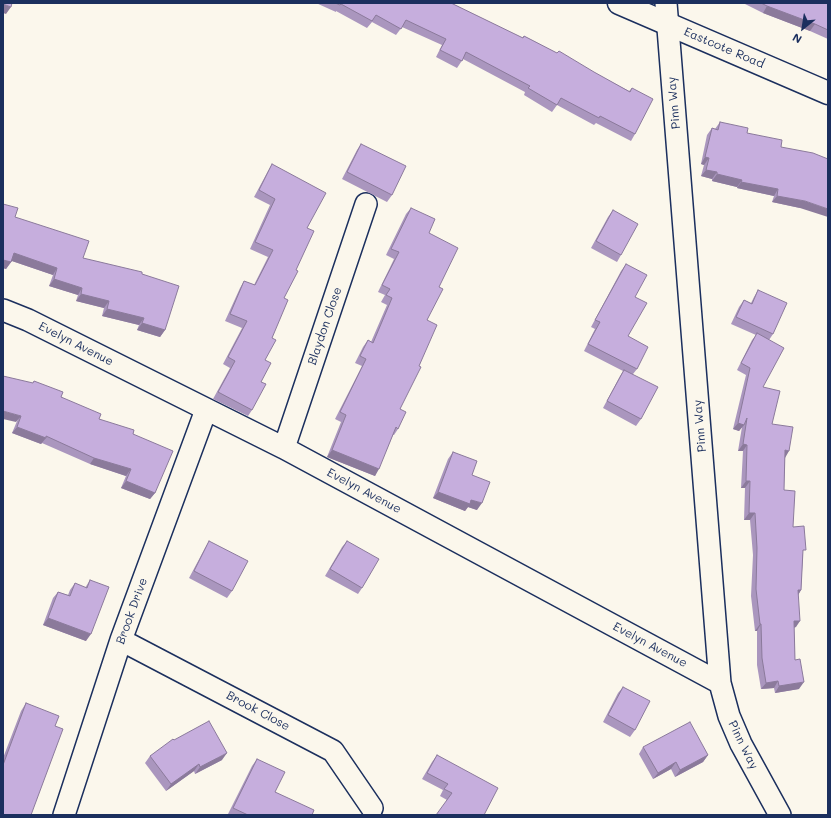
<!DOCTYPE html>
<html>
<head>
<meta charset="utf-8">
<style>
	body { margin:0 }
	#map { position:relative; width:831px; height:818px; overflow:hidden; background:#fbf7ec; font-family:Mali,sans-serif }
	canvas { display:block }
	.frame { position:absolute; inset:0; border:4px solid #1b2f5e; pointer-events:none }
	.north { position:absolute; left:783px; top:8px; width:40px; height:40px; -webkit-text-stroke:3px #fbf7ec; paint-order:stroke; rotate:210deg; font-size:11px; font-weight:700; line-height:16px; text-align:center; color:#1b2f5e }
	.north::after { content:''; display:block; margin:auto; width:14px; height:18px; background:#1b2f5e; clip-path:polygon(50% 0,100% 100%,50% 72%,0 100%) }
</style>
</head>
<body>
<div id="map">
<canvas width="831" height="818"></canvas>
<div class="frame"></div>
<div class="north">N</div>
</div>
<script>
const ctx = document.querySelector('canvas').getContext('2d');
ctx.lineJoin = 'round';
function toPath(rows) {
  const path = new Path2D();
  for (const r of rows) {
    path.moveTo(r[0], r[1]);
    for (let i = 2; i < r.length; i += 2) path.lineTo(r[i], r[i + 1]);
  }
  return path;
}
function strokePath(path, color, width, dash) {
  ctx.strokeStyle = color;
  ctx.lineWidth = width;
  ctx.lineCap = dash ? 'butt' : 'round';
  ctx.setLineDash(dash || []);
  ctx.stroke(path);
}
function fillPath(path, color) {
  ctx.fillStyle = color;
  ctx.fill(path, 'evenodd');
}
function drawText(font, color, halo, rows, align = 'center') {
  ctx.font = font + ' Mali,sans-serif';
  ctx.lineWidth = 3.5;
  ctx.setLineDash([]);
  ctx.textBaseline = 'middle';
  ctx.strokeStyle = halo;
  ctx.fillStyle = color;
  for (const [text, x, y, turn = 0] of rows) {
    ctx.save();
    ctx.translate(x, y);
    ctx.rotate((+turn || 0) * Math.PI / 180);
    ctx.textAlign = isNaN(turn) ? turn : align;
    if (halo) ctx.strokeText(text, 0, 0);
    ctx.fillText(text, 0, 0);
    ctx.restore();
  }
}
const minor = toPath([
	[666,3,720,683,729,716,741,744,780,815],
	[3,310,28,320,284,448,720,683],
	[284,448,366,204],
	[121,640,333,751,372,808],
	[64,815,121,640,206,410]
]);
const secondary = toPath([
	[619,3,828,93]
]);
strokePath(minor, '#1b2f5e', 24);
strokePath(secondary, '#1b2f5e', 25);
strokePath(minor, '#fbf7ec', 21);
strokePath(secondary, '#fbf7ec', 22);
fillPath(toPath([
	[316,3,451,3,522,38,524,36,629,91,632,88,635,134,631,141,596,123,594,125,557,105,552,112,524,95,525,92,463,59,457,68,436,57,442,45,402,27,396,35,372,22,367,28,336,11,336,12],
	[743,3,828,3,828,39,810,31,763,13],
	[720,122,781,147,800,208,772,202,774,196,737,188,737,187,712,181,712,179,701,176,704,165,701,164,707,135,712,128,715,129],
	[361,144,392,195,387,202,342,179,357,150],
	[272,164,307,228,284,298,272,338,265,360,261,382,252,410,248,416,213,399,230,368,223,364,242,328,225,321,240,288,244,281,254,285,268,257,250,249,270,205,254,197,268,171],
	[3,204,15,217,83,258,142,274,165,330,160,337,137,330,139,325,102,316,104,308,76,301,78,295,49,286,53,275,12,261,6,269,3,268],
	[411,208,429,233,439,287,427,320,400,409,398,429,394,435,393,435,375,476,327,457,341,422,335,419,362,366,355,363,363,347,368,340,371,342,387,305,381,302,385,295,378,292,394,259,386,255,406,214],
	[613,210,621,255,617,262,591,248,608,217],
	[626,264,635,297,628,336,637,369,633,374,641,419,636,426,603,408,620,376,623,371,584,351,595,329,591,327,621,271],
	[758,290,773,334,769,340,763,387,772,424,785,457,784,490,793,527,803,555,801,590,798,595,796,627,794,628,795,660,799,689,775,693,774,688,761,689,757,665,757,631,755,631,751,596,753,555,750,520,744,520,745,488,741,488,743,451,738,451,742,427,739,431,733,429,746,375,737,370,752,340,756,335,731,324,739,307,744,300,751,303,754,297],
	[34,381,99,419,133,434,155,493,150,499,121,488,126,476,90,464,42,443,41,444,12,433],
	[453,452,472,475,477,510,468,507,465,511,433,498,448,459],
	[209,541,232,591,227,598,189,578,205,548],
	[347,541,362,588,358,594,325,576,342,547],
	[90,580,86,641,43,625,53,598,58,592,68,595,70,590,75,583,85,588],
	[623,687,635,730,630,737,603,722,618,693],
	[26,703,55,726,3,815,3,758,21,711],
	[174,740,222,760,195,774,194,771,166,791,145,763,150,756],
	[643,747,708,755,703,762,675,777,671,769,653,779,639,754],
	[437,755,484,815,447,800,440,796,443,790,422,779,432,762],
	[257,759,275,792,312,815,230,815,228,814,252,766]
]), '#aa96be');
fillPath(toPath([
	[3,4,11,7,6,14,3,13],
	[767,6,815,24,810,31,763,13],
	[705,157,709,158,704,165,701,164],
	[706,170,717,172,712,179,701,176],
	[717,174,742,180,737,187,712,181],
	[741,182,778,189,774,196,737,188],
	[777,196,805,201,828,209,828,217,800,208,772,202],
	[14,253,57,268,53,275,9,260],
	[3,260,11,262,6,269,3,268],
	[54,279,82,288,78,295,49,286],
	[81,294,109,301,104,308,76,301],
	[107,309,144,318,139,325,102,316],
	[142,323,165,330,160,337,137,330],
	[3,411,21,416,16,422,3,419],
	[738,423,744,425,739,431,733,429],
	[17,427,46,438,41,444,12,433],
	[743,444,747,445,743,451,738,451],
	[332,450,379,469,375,476,327,457],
	[785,450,789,451,785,458],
	[94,458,131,469,126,476,90,464],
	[126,481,155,493,150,499,121,488],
	[746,481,750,481,745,488,741,488],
	[438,492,471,500,482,503,477,510,468,507,465,511,433,498],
	[749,513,755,513,750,520,744,520],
	[798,590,801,590,797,597],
	[48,618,91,634,86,641,43,625],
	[794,621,800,621,796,627,789,628],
	[760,624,761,624,757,631,755,631],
	[778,681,774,688,761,689,766,683],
	[804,682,799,689,775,693,779,686],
	[227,753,222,760,195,774,200,767],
	[708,755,703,762,675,777,680,770],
	[676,762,671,769,653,779,658,773],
	[199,764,194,771,166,791,171,784]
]), '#8b7a9b');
const building = toPath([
	[3,3,12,3,11,7,3,4,3,3],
	[335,3,451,3,523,38,524,36,557,53,559,51,594,72,630,92,632,88,653,99,635,134,600,116,599,118,561,98,557,105,528,88,530,86,466,52,462,61,440,50,446,39,406,20,401,29,376,15,372,21,341,4,340,5,335,3],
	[761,3,828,3,828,30,815,24,767,6,761,3],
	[720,122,748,128,747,133,782,140,781,147,813,153,828,159,828,209,805,201,777,196,778,189,741,182,742,180,717,174,717,172,706,170,709,158,705,157,712,128,718,130,720,122],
	[361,144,406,166,392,195,347,172,361,144],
	[272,164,326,193,307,228,314,231,296,270,298,271,284,298,288,300,272,338,276,340,265,360,271,363,261,382,266,384,252,410,218,392,235,361,228,357,247,321,230,314,244,281,255,285,273,250,255,242,275,199,259,190,272,164],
	[3,204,18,208,15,217,89,241,83,258,142,272,142,274,179,286,165,330,142,323,144,318,107,309,109,301,81,294,82,288,54,279,57,268,14,253,11,262,3,260,3,204],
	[411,208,435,219,429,233,458,248,439,287,443,289,427,320,437,325,419,366,421,367,400,409,406,412,398,429,396,427,379,469,332,450,346,415,340,412,366,359,360,356,368,340,373,343,392,298,386,295,390,289,382,285,399,252,391,249,411,208],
	[613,210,638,224,621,255,596,241,613,210],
	[626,264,647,275,635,297,647,303,628,336,648,347,637,369,588,344,600,322,595,320,626,264],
	[758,290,787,303,773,334,736,317,744,300,752,304,758,290],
	[757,333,784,348,763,387,780,391,772,424,793,427,789,451,785,450,784,490,795,491,793,527,804,526,806,550,803,550,801,590,798,590,800,621,794,621,795,660,800,659,804,682,779,686,778,681,766,683,762,658,761,624,760,624,756,589,757,548,755,513,749,513,750,481,746,481,747,445,743,444,747,418,744,425,738,423,750,368,741,363,757,333],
	[624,370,658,387,641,419,607,401,624,370],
	[3,376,33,383,34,381,63,392,61,397,101,414,99,419,134,430,133,434,173,451,155,493,126,481,131,469,94,458,46,436,46,438,17,427,21,416,3,411,3,376],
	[453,452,477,461,472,475,490,482,482,503,471,500,470,504,438,492,453,452],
	[209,541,248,561,232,591,194,571,209,541],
	[347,541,379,559,362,588,330,569,347,541],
	[90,580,109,587,91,634,48,618,58,592,70,596,75,583,87,588,90,580],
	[623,687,650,701,635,730,608,715,623,687],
	[26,703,59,716,55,726,63,729,31,815,3,815,3,765,26,703],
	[209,721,227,753,200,767,199,764,171,784,150,756,173,739,174,740,209,721],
	[690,722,708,755,680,770,676,762,658,773,643,747,690,722],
	[437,755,498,788,484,815,436,815,452,793,444,789,448,784,427,773,437,755],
	[257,759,285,772,275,792,314,810,312,815,248,815,233,808,257,759]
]);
fillPath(building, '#c6aedd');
strokePath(building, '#8b7a9b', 1);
drawText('12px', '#1b2f5e', '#fbf7ec', [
	["Eastcote Road",724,48,23],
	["Pinn Way",674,103,-95],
	["Blaydon Close",325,326,-71],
	["Evelyn Avenue",76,344,27],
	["Pinn Way",700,426,-95],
	["Evelyn Avenue",364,491,28],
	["Brook Drive",132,611,-70],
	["Evelyn Avenue",650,645,28],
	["Brook Close",258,711,28],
	["Pinn Way",743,745,64]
]);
</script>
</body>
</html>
